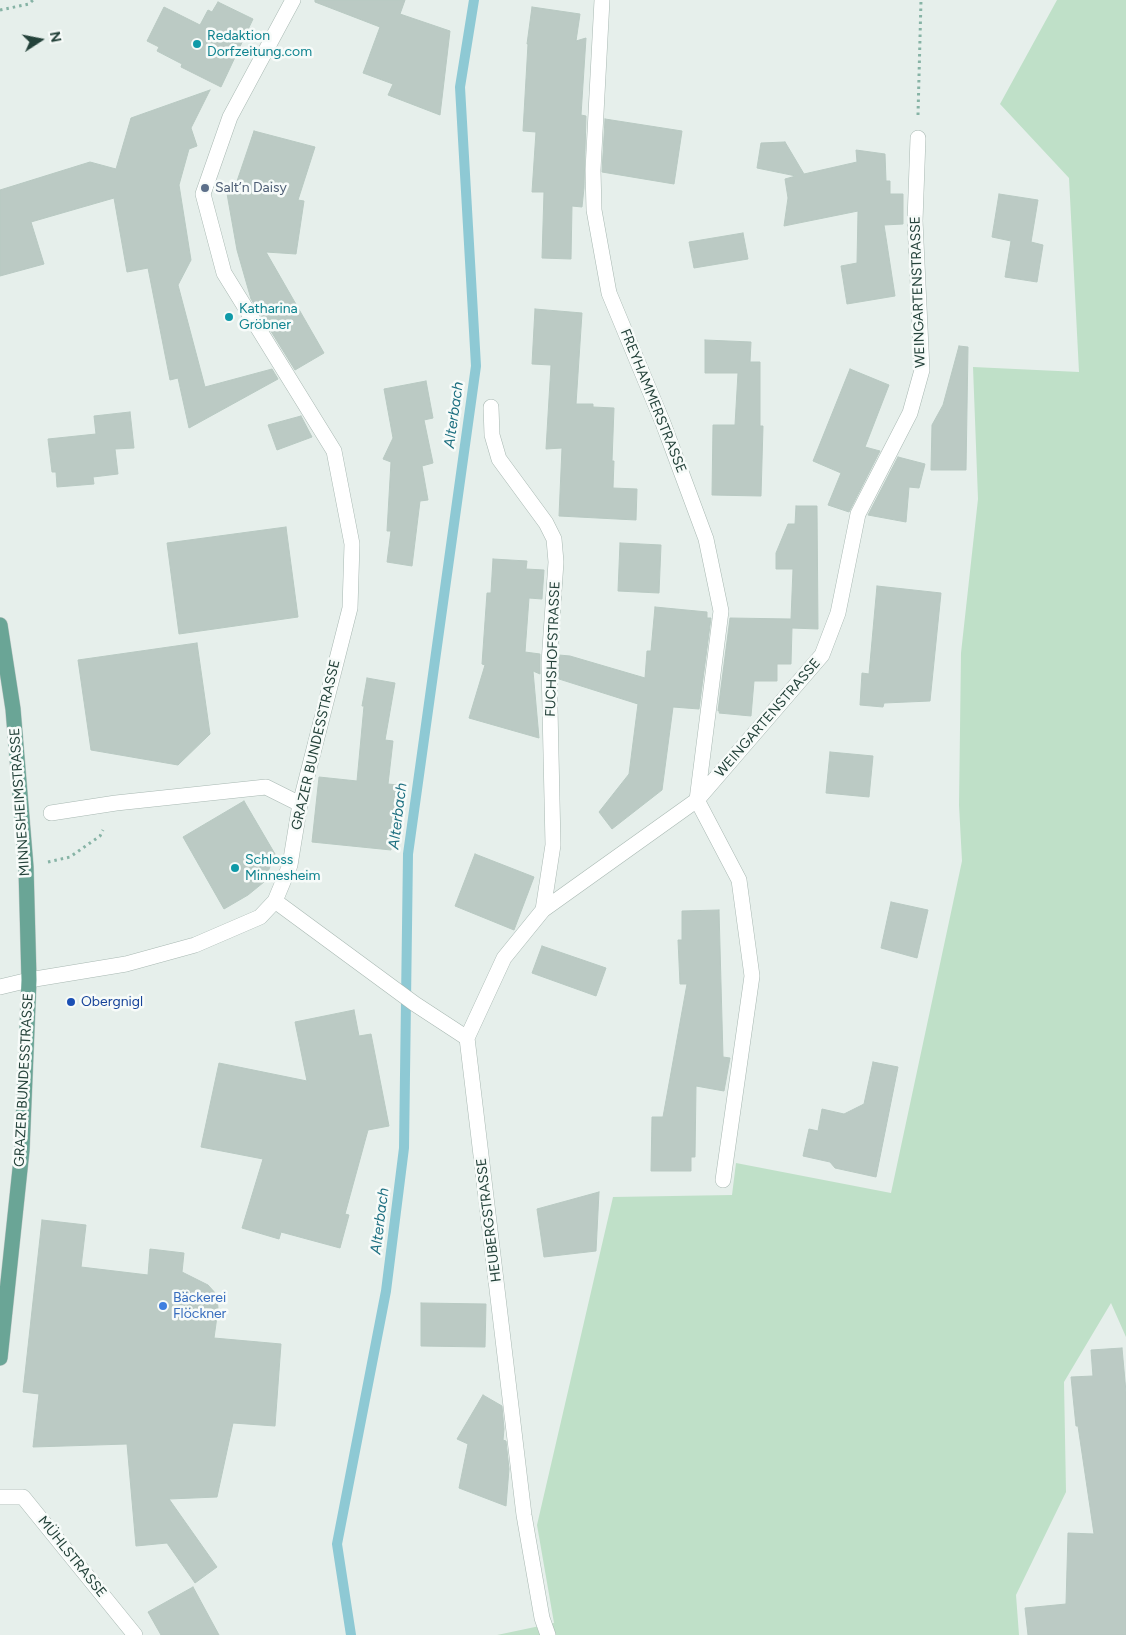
<!DOCTYPE html>
<html>
<head>
<meta charset="utf-8">
<style>
	body { margin:0 }
	#map { position:relative; width:1126px; height:1635px; overflow:hidden; background:#e6efeb; font-family:Figtree,sans-serif }
	canvas { display:block }
	.north { position:absolute; left:15px; top:15px; width:50px; height:50px; -webkit-text-stroke:4px #f7fbf9; paint-order:stroke; rotate:79deg; font-size:14px; font-weight:700; line-height:20px; text-align:center; color:#24423a }
	.north::after { content:''; display:block; margin:auto; width:18px; height:22px; background:#24423a; clip-path:polygon(50% 0,100% 100%,50% 72%,0 100%) }
</style>
</head>
<body>
<div id="map">
<canvas width="1126" height="1635"></canvas>
<div class="north">N</div>
</div>
<script>
const ctx = document.querySelector('canvas').getContext('2d');
ctx.lineJoin = 'round';
function fillPath(path, color) {
  ctx.fillStyle = color;
  ctx.fill(path, 'evenodd');
}
function toPath(rows) {
  const path = new Path2D();
  for (const r of rows) {
    path.moveTo(r[0], r[1]);
    for (let i = 2; i < r.length; i += 2) path.lineTo(r[i], r[i + 1]);
  }
  return path;
}
function strokePath(path, color, width, dash) {
  ctx.strokeStyle = color;
  ctx.lineWidth = width;
  ctx.lineCap = dash ? 'butt' : 'round';
  ctx.setLineDash(dash || []);
  ctx.stroke(path);
}
function drawText(font, color, halo, rows, align = 'center') {
  ctx.font = font + ' Figtree,sans-serif';
  ctx.lineWidth = 5;
  ctx.setLineDash([]);
  ctx.textBaseline = 'middle';
  ctx.strokeStyle = halo;
  ctx.fillStyle = color;
  for (const [text, x, y, turn = 0] of rows) {
    ctx.save();
    ctx.translate(x, y);
    ctx.rotate((+turn || 0) * Math.PI / 180);
    ctx.textAlign = isNaN(turn) ? turn : align;
    if (halo) ctx.strokeText(text, 0, 0);
    ctx.fillText(text, 0, 0);
    ctx.restore();
  }
}
fillPath(toPath([
	[1057,0,1126,0,1126,1337,1111,1303,1064,1382,1066,1492,1016,1595,1019,1635,497,1635,554,1623,537,1525,613,1197,732,1195,736,1163,891,1193,962,861,959,805,961,653,978,499,973,367,1079,372,1069,178,1000,104]
]), '#bfe0c8');
strokePath(toPath([
	[351,1635,337,1544,386,1291,404,1148,408,854,476,366,460,87,474,0]
]), '#8ec9d4', 10);
const building = toPath([
	[315,0,405,0,400,14,450,31,440,115,388,95,393,84,363,73,380,27,315,2,315,0],
	[218,2,253,19,221,87,181,67,182,64,157,51,159,47,147,41,164,7,200,25,208,10,212,12,218,2],
	[532,7,580,14,576,41,586,38,581,115,586,116,584,188,582,207,572,206,571,259,542,258,544,192,532,192,536,132,523,131,528,44,527,44,532,7],
	[210,90,191,128,197,146,189,149,179,185,191,260,178,285,205,387,272,369,278,379,189,428,178,378,170,380,148,268,127,272,114,198,31,222,44,264,0,276,0,190,90,162,116,169,131,118,210,90],
	[605,119,682,131,674,184,602,172,605,119],
	[254,131,315,147,298,200,304,201,296,254,266,252,324,353,295,370,251,299,237,250,226,188,229,187,233,193,254,131],
	[785,142,804,174,857,162,856,150,885,154,886,181,890,181,890,194,903,194,903,224,884,225,895,296,847,304,841,266,857,263,858,211,784,226,788,198,785,179,796,176,757,168,761,143,785,142],
	[999,194,1038,200,1031,242,1043,245,1037,282,1005,277,1011,241,992,237,999,194],
	[743,233,748,259,694,268,689,242,743,233],
	[535,309,582,313,576,404,593,404,593,407,614,408,612,461,614,461,613,488,637,489,636,520,559,516,562,448,546,449,551,365,532,364,535,309],
	[705,340,751,342,750,362,760,362,760,426,763,426,761,496,712,495,713,425,735,425,738,373,705,373,705,340],
	[959,346,968,347,966,470,931,470,932,425,943,405,959,346],
	[850,369,889,385,865,447,880,451,849,512,828,505,841,473,813,461,850,369],
	[426,381,433,418,424,420,433,463,422,466,428,500,420,501,412,566,387,562,391,531,387,531,391,462,383,459,393,438,384,389,426,381],
	[130,412,134,448,115,449,118,474,93,477,94,484,57,487,56,472,52,472,48,439,96,434,94,416,130,412],
	[301,416,312,437,277,450,268,425,301,416],
	[898,457,925,464,919,488,909,487,906,522,868,515,898,457],
	[796,506,817,506,818,629,792,628,791,664,777,664,777,681,754,681,751,716,719,713,720,711,718,711,730,618,791,619,793,569,776,569,776,553,788,524,795,524,796,506],
	[286,527,298,617,179,634,167,543,286,527],
	[620,543,661,545,659,593,618,591,620,543],
	[493,559,527,561,526,569,544,570,542,599,529,598,525,652,540,654,540,674,533,671,539,738,469,718,485,665,482,664,487,593,491,593,493,559],
	[877,586,941,593,930,701,884,703,883,707,860,705,862,673,869,674,877,586],
	[655,607,707,612,707,618,711,618,699,709,673,707,662,790,612,829,599,812,629,774,638,704,559,679,559,655,570,656,645,678,647,651,651,651,655,607],
	[197,643,210,734,178,765,91,750,78,660,197,643],
	[367,678,395,683,385,740,393,741,388,784,398,785,391,850,312,842,319,777,357,781,364,706,362,706,367,678],
	[830,752,873,756,869,797,826,793,830,752],
	[244,801,275,854,264,882,248,895,224,909,183,837,244,801],
	[475,854,534,877,514,930,455,906,475,854],
	[891,902,928,910,917,958,881,948,891,902],
	[719,910,723,1057,730,1058,724,1091,696,1086,695,1157,691,1157,691,1171,651,1171,652,1117,663,1117,687,984,680,984,678,940,682,940,682,911,719,910],
	[542,946,606,968,596,996,532,973,542,946],
	[354,1010,359,1036,371,1034,389,1126,368,1130,345,1214,349,1215,340,1248,281,1232,279,1239,242,1228,263,1159,201,1147,219,1063,307,1081,295,1022,354,1010],
	[873,1062,898,1067,876,1177,835,1168,830,1162,803,1156,809,1129,818,1131,822,1109,844,1114,864,1104,873,1062],
	[599,1192,596,1251,544,1257,537,1209,599,1192],
	[42,1220,86,1225,81,1267,148,1275,150,1249,184,1253,182,1272,208,1285,217,1295,218,1309,214,1338,281,1344,275,1426,233,1423,217,1497,169,1499,217,1567,195,1583,167,1543,136,1546,127,1444,33,1447,39,1394,23,1392,42,1220],
	[421,1303,486,1304,485,1347,421,1346,421,1303],
	[1122,1348,1126,1392,1126,1635,1028,1635,1025,1608,1066,1604,1068,1533,1094,1534,1078,1426,1076,1426,1071,1377,1093,1376,1091,1350,1122,1348],
	[483,1395,502,1406,504,1429,503,1440,506,1441,509,1469,506,1506,459,1488,468,1444,457,1439,483,1395],
	[193,1587,219,1635,161,1635,148,1612,193,1587]
]);
fillPath(building, '#bbcac4');
strokePath(building, '#b8c9c2', 1);
const lane = toPath([
	[51,813,116,803,266,787,300,804]
]);
const street = toPath([
	[602,0,593,170,594,210,609,293,663,423,706,539,721,611,697,800],
	[491,407,492,435,499,459,546,523,554,539,556,562,549,663,553,845,543,910],
	[697,800,739,880,752,976,723,1180],
	[275,901,415,1004,467,1038,524,1515,542,1618,548,1635],
	[0,987,29,980,126,964,195,945,260,917,275,901,290,865,300,804,350,608,352,544,334,451,224,273,203,194,230,117,293,0],
	[467,1038,504,958,543,910,697,800,822,655,838,613,858,514,910,413,922,370,915,221,918,138],
	[0,1497,23,1497,135,1635]
]);
const primary = toPath([
	[0,625,13,709,26,867,29,980,22,1150,0,1358]
]);
strokePath(lane, '#a8b8b2', 16);
strokePath(street, '#a8b8b2', 16);
strokePath(primary, '#c2cac8', 16);
strokePath(toPath([
	[0,10,29,4,33,0],
	[918,115,921,0],
	[48,862,70,857,100,836,103,830]
]), '#86b3a5', 3, [2.5, 4]);
strokePath(lane, '#fff', 15);
strokePath(street, '#fff', 15);
strokePath(primary, '#6aa596', 15);
for (const [x, y, r, color] of [
	[197,44,5,"#0f9aa8"],
	[205,188,5,"#5c6f8a"],
	[229,317,5,"#0f9aa8"],
	[235,868,5,"#0f9aa8"],
	[71,1002,5,"#1a4fb4"],
	[163,1306,5,"#3f7fe0"]
]) {
  const dot = new Path2D();
  dot.arc(x, y, r, 0, 2 * Math.PI);
  ctx.fillStyle = color;
  ctx.fill(dot);
  strokePath(dot, '#f7fbf9', 2);
}
drawText('14px', '#0d838f', '#f7fbf9', [
	["Redaktion",207,36],
	["Dorfzeitung.com",207,52],
	["Katharina",239,309],
	["Gröbner",239,325],
	["Schloss",245,860],
	["Minnesheim",245,876]
], 'left');
drawText('14px', '#4e5e75', '#f7fbf9', [
	["Salt’n Daisy",215,188]
], 'left');
drawText('14px', '#24423a', '#f7fbf9', [
	["WEINGARTENSTRASSE",918,292,-92],
	["FREYHAMMERSTRASSE",653,401,68],
	["FUCHSHOFSTRASSE",553,649,-88],
	["WEINGARTENSTRASSE",768,718,-49],
	["GRAZER BUNDESSTRASSE",316,745,-77],
	["MINNESHEIMSTRASSE",20,802,-94],
	["GRAZER BUNDESSTRASSE",24,1080,-87],
	["HEUBERGSTRASSE",489,1220,-97],
	["MÜHLSTRASSE",72,1557,51]
]);
drawText('14px', '#164399', '#f7fbf9', [
	["Obergnigl",81,1002]
], 'left');
drawText('14px', '#366cbe', '#f7fbf9', [
	["Bäckerei",173,1298],
	["Flöckner",173,1314]
], 'left');
drawText('italic 15px', '#1c6f80', '#f7fbf9', [
	["Alterbach",454,415,-82],
	["Alterbach",398,816,-83],
	["Alterbach",380,1221,-83]
]);
</script>
</body>
</html>
